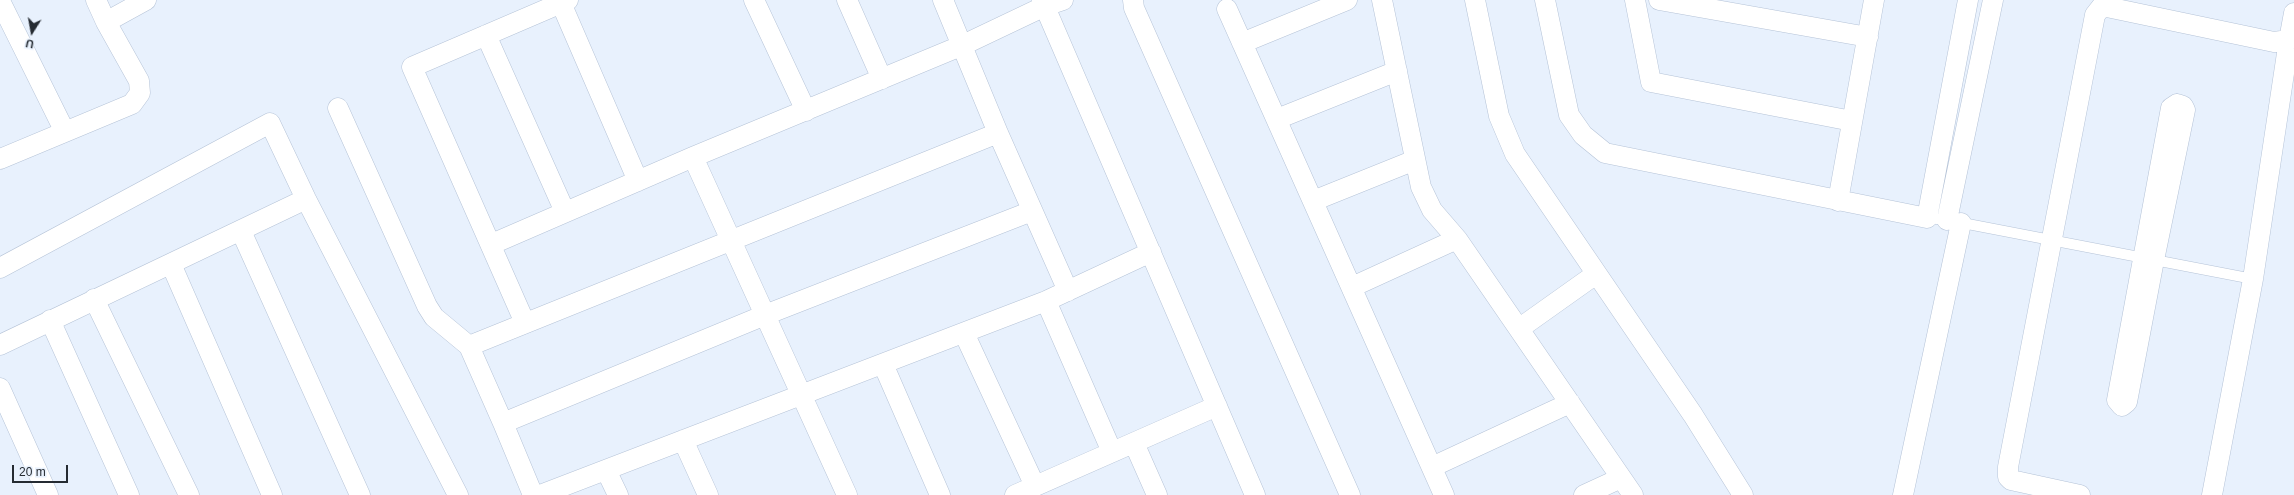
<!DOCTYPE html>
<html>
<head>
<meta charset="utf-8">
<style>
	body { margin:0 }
	#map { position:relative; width:2294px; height:495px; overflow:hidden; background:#e8f1fd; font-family:Arial,sans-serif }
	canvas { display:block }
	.north { position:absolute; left:12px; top:12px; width:40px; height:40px; -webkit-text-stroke:3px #e8f1fd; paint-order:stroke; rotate:191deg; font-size:11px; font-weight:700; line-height:16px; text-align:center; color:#252b32 }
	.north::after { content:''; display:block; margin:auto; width:14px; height:18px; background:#252b32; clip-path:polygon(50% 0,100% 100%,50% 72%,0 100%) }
	.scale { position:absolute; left:12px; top:465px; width:56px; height:18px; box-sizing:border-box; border:2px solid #252b32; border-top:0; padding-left:5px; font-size:12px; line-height:14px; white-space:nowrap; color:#252b32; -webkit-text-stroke:3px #e8f1fd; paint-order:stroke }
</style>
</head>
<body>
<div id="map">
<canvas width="2294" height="495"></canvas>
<div class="north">U</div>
<div class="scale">20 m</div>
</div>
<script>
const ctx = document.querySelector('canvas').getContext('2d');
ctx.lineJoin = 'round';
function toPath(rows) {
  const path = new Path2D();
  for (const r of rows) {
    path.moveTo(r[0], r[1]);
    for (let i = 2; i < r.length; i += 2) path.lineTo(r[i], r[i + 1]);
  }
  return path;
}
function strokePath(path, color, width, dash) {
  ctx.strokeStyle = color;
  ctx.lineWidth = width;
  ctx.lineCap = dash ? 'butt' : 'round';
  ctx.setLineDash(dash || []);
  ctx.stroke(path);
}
const lane = toPath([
	[1927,218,1947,220,2253,279]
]);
const street = toPath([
	[96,0,106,22],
	[754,0,806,111],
	[847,0,882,79],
	[943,0,998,133,1068,291],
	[1042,0,1255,495],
	[1133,0,1134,8,1350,495],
	[1382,0,1421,187,1432,210,1457,239,1633,495],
	[1475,0,1499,116,1515,154,1693,415,1743,495],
	[1545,0,1569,115,1583,135,1605,153,1927,218,1968,0],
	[1635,0,1651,82,1852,121],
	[1659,0,1868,37],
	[0,1,65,132],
	[561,3,638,181],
	[1227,9,1444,495],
	[486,35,565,212],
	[1242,43,1347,0],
	[2177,104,2183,106,2185,110,2154,260,2127,402,2122,406,2117,400,2171,108,2177,104],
	[338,108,427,306,434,317,469,346,503,423,765,315,1032,211],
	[1277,119,1397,71],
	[693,157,847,495],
	[0,159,132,104,140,93,139,81,106,22,146,0],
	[1313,201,1415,160],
	[1838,201,1874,0],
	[1947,220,1993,0],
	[241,231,360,495],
	[492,244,693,157,963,45,1045,6,1063,0],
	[171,264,272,495],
	[0,268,270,123,306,199,458,495],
	[1352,287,1457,239],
	[94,299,189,495],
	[1046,301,1112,452],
	[50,320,129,495],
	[525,323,412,67,568,0],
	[1520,328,1596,274],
	[964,333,1035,486],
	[0,345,306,199],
	[469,346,998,133],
	[883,364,940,495],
	[0,388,48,495],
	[503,423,533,495],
	[683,440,708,495],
	[1134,443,1157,495],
	[1432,467,1570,403],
	[606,470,618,495],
	[540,495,1046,301,1151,252],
	[1015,495,1217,406],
	[1584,495,1621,478],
	[1903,495,1961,223],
	[2080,495,2011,480,2008,477,2008,467,2095,15,2102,6,2274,42,2289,40,2294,13],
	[2212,495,2253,279,2289,40]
]);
strokePath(lane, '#b5c3d7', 11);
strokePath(street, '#b5c3d7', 21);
strokePath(lane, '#fff', 10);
strokePath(street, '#fff', 20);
</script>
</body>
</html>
